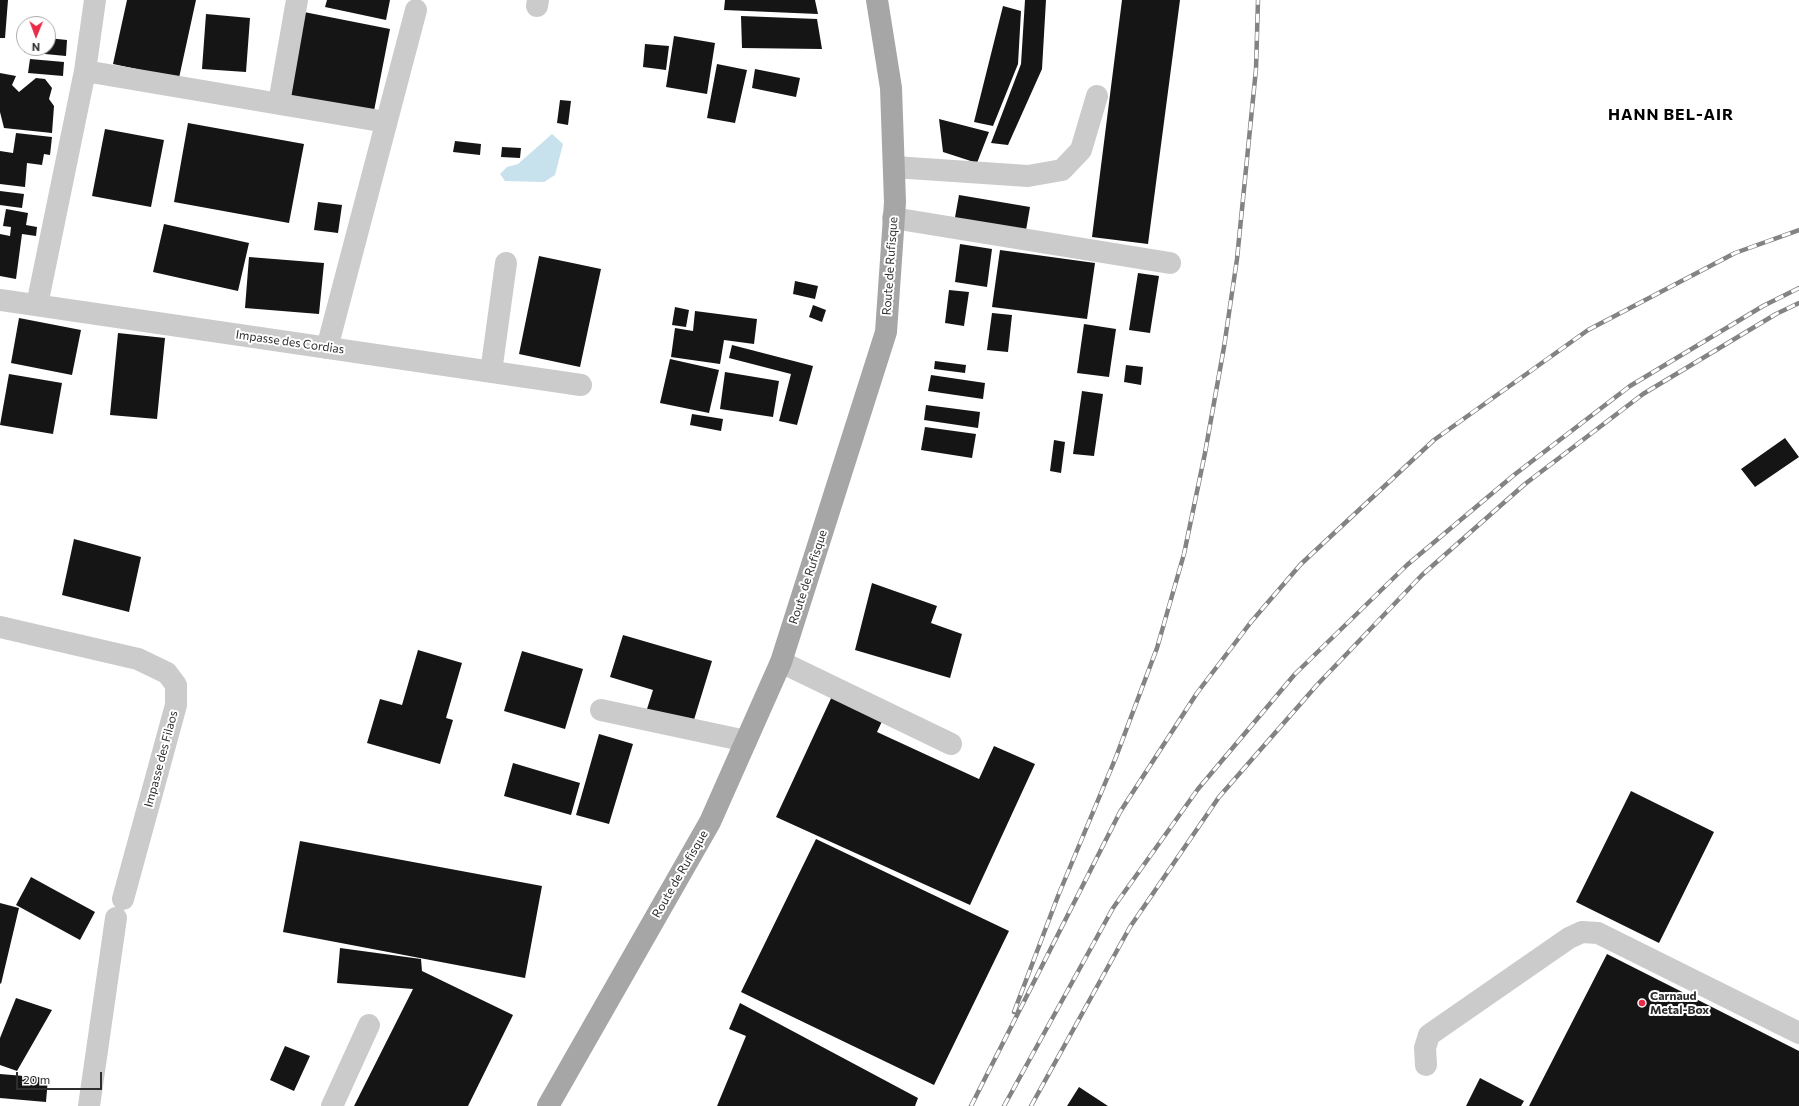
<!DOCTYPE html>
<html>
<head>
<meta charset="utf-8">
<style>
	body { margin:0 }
	#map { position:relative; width:1799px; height:1106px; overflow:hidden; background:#fff; font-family:Commissioner,sans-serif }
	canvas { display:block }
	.north { position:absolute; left:16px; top:16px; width:40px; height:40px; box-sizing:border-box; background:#fff; border:1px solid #ababab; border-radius:50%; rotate:181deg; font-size:11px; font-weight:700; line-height:16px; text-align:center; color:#2e2e2e }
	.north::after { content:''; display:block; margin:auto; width:14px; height:18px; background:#eb2b48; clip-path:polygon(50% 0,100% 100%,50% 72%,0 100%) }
	.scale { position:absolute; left:16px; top:1072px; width:86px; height:18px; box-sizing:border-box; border:2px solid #2e2e2e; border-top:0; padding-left:5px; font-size:12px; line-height:14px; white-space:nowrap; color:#2e2e2e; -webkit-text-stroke:3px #fff; paint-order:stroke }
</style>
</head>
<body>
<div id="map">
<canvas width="1799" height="1106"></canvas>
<div class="north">N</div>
<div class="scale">20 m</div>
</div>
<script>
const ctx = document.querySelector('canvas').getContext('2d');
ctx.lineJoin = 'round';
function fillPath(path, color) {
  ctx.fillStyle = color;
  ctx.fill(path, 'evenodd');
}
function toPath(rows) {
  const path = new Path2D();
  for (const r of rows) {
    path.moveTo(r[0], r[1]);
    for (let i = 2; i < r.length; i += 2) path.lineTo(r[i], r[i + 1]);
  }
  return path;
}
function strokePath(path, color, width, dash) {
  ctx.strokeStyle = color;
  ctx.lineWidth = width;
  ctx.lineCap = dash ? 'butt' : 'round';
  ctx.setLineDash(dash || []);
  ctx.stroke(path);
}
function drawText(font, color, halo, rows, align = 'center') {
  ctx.font = font + ' Commissioner,sans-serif';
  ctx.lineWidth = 4;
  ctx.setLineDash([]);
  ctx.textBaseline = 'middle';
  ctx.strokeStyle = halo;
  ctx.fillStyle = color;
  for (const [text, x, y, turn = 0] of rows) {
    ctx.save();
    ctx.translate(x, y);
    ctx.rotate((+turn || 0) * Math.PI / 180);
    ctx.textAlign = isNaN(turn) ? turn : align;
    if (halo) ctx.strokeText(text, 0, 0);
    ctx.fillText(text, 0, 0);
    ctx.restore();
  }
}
fillPath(toPath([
	[552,134,563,144,555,175,544,182,505,181,500,174,507,167,518,164]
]), '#c7e1ed');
fillPath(toPath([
	[0,0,8,0,5,38,0,38],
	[127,0,196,0,179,78,113,64],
	[327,0,390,0,386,20,325,7],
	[725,0,815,0,818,14,724,10],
	[1025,0,1046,0,1042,69,1008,145,991,143,1021,64],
	[1122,0,1180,0,1148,244,1092,237],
	[1003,6,1021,11,1018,64,993,126,974,122],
	[304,12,390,29,373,116,287,99],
	[206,14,250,18,246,72,202,69],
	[741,16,817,19,822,49,742,48],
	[674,36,715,43,707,94,666,87],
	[48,38,67,40,66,56,24,52,25,48,48,48],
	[645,44,669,46,666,70,643,67],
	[30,59,64,62,63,76,28,73],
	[717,64,747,70,735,123,707,118],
	[755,69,800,78,796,97,752,88],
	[0,73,16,76,12,85,19,92,36,78,45,79,52,88,49,99,54,106,52,133,4,128,0,112],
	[560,100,571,101,568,125,557,123],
	[939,119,989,132,977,163,943,152],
	[188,123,304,144,289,223,174,202],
	[105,129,164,140,151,207,92,196],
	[16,133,52,137,50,155,44,154,42,165,27,163,25,187,0,184,0,151,13,153],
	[455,141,481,144,480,155,453,152],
	[502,147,521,148,520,158,501,157],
	[0,191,24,194,22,208,0,205],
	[959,195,1030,207,1025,236,954,223],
	[318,202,342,205,338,233,314,230],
	[6,209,28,213,26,225,37,227,36,236,22,234,16,279,0,276,0,234,10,236,11,227,3,226],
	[164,224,249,243,238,291,153,272],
	[960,244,992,249,987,287,955,282],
	[1000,250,1095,263,1087,319,992,307],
	[539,256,601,269,580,367,519,354],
	[249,257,324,263,319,314,245,308],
	[1138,273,1159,276,1150,333,1129,330],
	[795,281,818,286,815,299,793,294],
	[949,290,969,292,964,326,945,323],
	[813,305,826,310,822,322,809,317],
	[675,307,689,310,686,327,672,325],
	[695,311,757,319,754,344,724,340,720,364,671,357,675,328,693,331],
	[992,313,1012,315,1008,352,987,350],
	[19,318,81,330,72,375,11,363],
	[1084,324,1116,329,1109,377,1077,373],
	[118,333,165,338,157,419,110,415],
	[732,345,813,366,797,425,779,421,791,374,729,358],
	[670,359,719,370,709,413,660,403],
	[935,361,966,365,965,373,934,369],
	[1126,365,1143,367,1141,385,1124,382],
	[725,372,779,381,773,417,720,409],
	[9,374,62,383,53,434,0,425],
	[931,375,985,383,983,399,928,391],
	[1082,391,1103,394,1094,456,1073,454],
	[926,405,980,412,978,428,924,420],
	[692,414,723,419,721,431,690,425],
	[925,427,976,434,972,458,921,450],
	[1785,438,1799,457,1755,487,1741,469],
	[1054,440,1065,442,1061,473,1050,471],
	[74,539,141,557,129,612,62,595],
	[872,583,937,606,931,623,962,634,950,678,855,650],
	[623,635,712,661,693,723,647,709,653,690,610,677],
	[418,650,462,663,446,718,453,720,440,764,367,743,380,699,402,705],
	[522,651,583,669,565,729,504,711],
	[834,692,885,715,877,732,979,779,994,746,1035,764,970,905,776,817],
	[599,734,633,744,609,824,576,815],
	[513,763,580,783,571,815,504,796],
	[1631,791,1714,832,1659,943,1576,902],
	[816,839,1009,931,934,1085,741,992],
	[300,841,542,886,525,978,283,932],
	[31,877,95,912,80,940,16,905],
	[0,903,19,908,1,984,0,983],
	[340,948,421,959,422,971,513,1015,468,1106,354,1106,413,989,337,983],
	[1607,954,1799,1051,1799,1106,1529,1106],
	[16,998,52,1010,17,1071,0,1065,0,1038],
	[740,1003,918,1098,915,1106,717,1106,746,1036,729,1029],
	[285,1046,310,1056,294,1091,270,1080],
	[0,1074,48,1078,46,1102,0,1098],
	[1480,1078,1524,1101,1521,1106,1466,1106],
	[1079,1087,1108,1106,1067,1106]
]), '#151515');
strokePath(toPath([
	[537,6,538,0],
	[85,71,386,122],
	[279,103,297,0],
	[894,167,1028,176,1062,170,1081,150,1097,96],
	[893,218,1170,263],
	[0,300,581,385],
	[37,305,85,71,95,0],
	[327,348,416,10],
	[491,372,506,263],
	[0,627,138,659,167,673,176,685,176,705,123,899],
	[781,662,951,744],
	[601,710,746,741],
	[1426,1065,1425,1048,1429,1035,1569,938,1582,932,1598,933,1799,1033],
	[89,1106,116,918],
	[332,1106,369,1025]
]), '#cbcbcb', 22);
strokePath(toPath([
	[548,1106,710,822,781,662,886,332,895,202,891,88,877,0]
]), '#a6a6a6', 22);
const rail = toPath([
	[1014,1012,1058,896,1116,757,1157,648,1184,554,1205,453,1224,347,1237,259,1256,69,1258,0],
	[971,1106,1120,812,1197,693,1251,622,1301,564,1434,440,1588,330,1735,253,1799,230],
	[1004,1106,1113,908,1198,789,1295,674,1407,565,1514,475,1630,386,1763,306,1799,288],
	[1031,1106,1130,927,1219,797,1317,685,1422,575,1525,484,1643,394,1776,314,1799,303]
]);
strokePath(rail, '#838383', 4.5);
strokePath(rail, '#fff', 3, [9]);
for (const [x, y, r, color] of [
	[1642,1003,4,"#eb2b48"]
]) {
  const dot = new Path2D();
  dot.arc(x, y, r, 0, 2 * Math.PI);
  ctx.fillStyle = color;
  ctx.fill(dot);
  strokePath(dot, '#fff', 1.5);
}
drawText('12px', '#2e2e2e', '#fff', [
	["Route de Rufisque",890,266,-86],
	["Impasse des Cordias",290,342,8],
	["Route de Rufisque",808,577,-72],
	["Impasse des Filaos",161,759,-75],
	["Route de Rufisque",680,874,-60]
]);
drawText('bold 12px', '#2e2e2e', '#fff', [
	["Carnaud",1650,996],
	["Metal-Box",1650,1010]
], 'left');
ctx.letterSpacing = '1px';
drawText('bold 16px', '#000', '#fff', [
	["HANN BEL-AIR",1671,115]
]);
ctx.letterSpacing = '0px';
</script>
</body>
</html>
